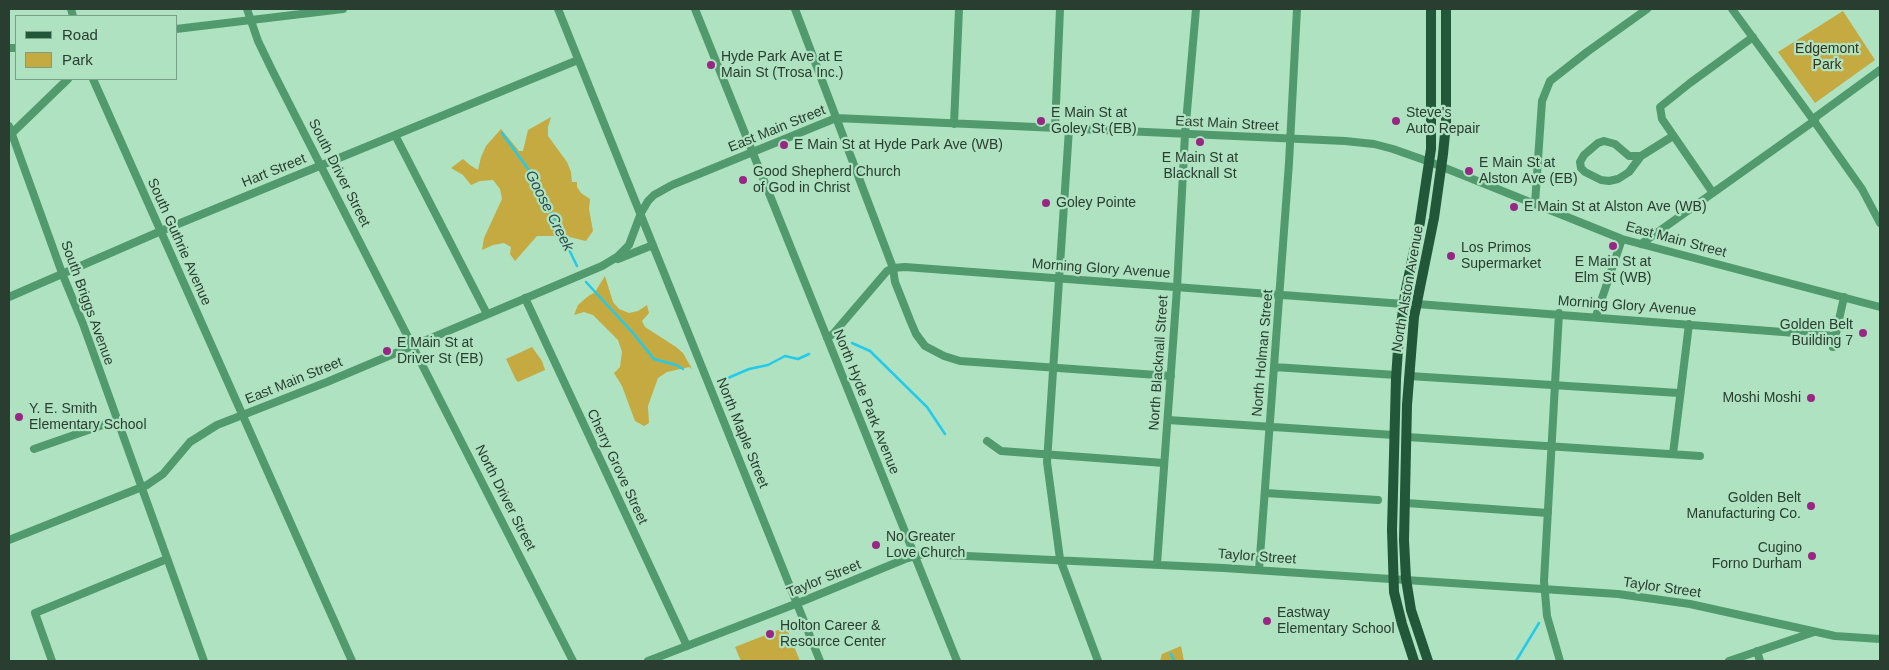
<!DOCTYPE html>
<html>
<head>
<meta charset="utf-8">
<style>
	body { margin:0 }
	#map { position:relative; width:1889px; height:670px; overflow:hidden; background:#afe2c0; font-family:Arial,sans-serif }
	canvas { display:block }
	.frame { position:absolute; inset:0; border:10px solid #293d30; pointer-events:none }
	.legend { position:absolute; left:15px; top:15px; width:162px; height:65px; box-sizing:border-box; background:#afe2c0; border:1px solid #79a086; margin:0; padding:6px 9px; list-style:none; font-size:15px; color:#293d30 }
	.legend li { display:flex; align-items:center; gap:10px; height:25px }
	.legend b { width:25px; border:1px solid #79a086 }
</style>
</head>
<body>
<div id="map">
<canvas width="1889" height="670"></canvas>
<div class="frame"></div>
<ul class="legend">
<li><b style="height:6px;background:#225739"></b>Road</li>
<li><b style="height:14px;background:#c4aa41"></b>Park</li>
</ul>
</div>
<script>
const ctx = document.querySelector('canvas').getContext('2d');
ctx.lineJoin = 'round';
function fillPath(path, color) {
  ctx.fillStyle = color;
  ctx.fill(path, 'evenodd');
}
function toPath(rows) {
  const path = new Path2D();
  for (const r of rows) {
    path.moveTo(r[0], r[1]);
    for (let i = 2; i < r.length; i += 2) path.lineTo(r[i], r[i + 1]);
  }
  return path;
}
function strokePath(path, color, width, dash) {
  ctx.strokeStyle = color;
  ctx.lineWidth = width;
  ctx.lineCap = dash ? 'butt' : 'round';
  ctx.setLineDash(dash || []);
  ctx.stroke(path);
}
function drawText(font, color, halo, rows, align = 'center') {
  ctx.font = font + ' Arial,sans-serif';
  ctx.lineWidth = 4.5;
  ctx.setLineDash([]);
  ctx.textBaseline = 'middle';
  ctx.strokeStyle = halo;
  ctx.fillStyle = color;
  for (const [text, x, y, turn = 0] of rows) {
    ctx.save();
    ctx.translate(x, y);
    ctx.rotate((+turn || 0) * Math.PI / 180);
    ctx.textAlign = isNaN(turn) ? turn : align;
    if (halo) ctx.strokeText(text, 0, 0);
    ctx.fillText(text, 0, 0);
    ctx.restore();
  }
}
fillPath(toPath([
	[1843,11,1875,60,1815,103,1778,52],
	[551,117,548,127,548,136,567,162,571,172,572,182,577,182,577,187,581,193,590,199,589,209,593,231,586,241,565,236,537,236,515,261,510,254,511,247,504,243,493,245,482,250,484,238,502,199,500,189,493,180,480,181,471,185,463,175,451,168,463,159,470,165,478,170,481,157,486,146,501,129,519,151,523,151,528,130],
	[605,276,613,302,619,309,629,313,638,311,647,305,649,313,642,321,645,327,676,347,683,353,692,369,689,367,667,372,658,378,648,406,649,423,644,426,635,421,622,386,614,373,620,367,622,352,618,340,593,315,584,312,574,315,578,305,587,297,595,292],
	[532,347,542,361,545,370,518,382,516,380,506,359],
	[786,627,800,661,741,661,735,647],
	[1181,646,1184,661,1160,661,1162,654]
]), '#c4aa41');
strokePath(toPath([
	[502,133,534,177,577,266],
	[586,282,633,333,654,359,676,365,683,369],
	[852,343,870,351,927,407,945,434],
	[721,381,749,369,768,365,785,356,798,359,809,354],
	[1171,654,1174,661],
	[1516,661,1539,623]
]), '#24caea', 2.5);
strokePath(toPath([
	[71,9,73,16],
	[247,9,258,41,273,72,573,661],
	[558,9,820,661],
	[695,9,957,661],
	[795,9,893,268,895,282,910,320,916,334,925,346,944,356,960,361,1171,376],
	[1732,9,1814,121,1862,189,1880,223],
	[176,29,343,9],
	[9,48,16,48],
	[93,79,352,661],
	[954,124,959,9],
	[9,126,62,273,83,324,204,661],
	[1055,128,1060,9],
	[1069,129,1047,462,1060,559,1098,661],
	[395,135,487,314],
	[9,136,68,79],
	[1604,141,1615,144,1629,156,1641,156,1629,172,1618,179,1609,181,1601,180,1585,172,1581,168,1580,162,1584,155,1598,143,1604,141],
	[1641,156,1673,136],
	[1713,193,1662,119,1660,107,1690,83,1753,37],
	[1535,204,1542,101,1550,81,1587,52,1647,9],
	[1641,244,1814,121,1817,116,1880,70],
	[618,259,653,245],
	[9,297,161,231,578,60],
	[525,298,687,646],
	[1417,304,1835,336],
	[1559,313,1544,581,1547,616,1560,661],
	[1596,316,1622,239],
	[827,338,833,334,887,271,893,268,905,267,1404,304],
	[1833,347,1844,297],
	[1274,367,1396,375],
	[1409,376,1679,393],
	[1168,420,1394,435],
	[1407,437,1700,456],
	[987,441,1001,451,1164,463],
	[34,449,117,420],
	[1673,454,1689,324],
	[1265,493,1378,500],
	[1406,503,1548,513],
	[9,540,147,485,163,474,190,442,217,425,327,382,602,266,617,257,629,245,641,213,648,201,654,195,672,185,836,118,1345,141,1374,144,1393,149,1430,162,1622,239,1880,307],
	[1157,564,1177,288,1185,134,1196,9],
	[1259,570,1289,163,1297,9],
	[1757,651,1760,661],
	[52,661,35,613,167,559],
	[648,661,803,601,905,559,924,554,1224,568,1618,594,1690,604,1835,636,1880,639],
	[1729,661,1814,632]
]), '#509a6e', 8);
strokePath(toPath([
	[1414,661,1402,624,1394,592,1392,530,1396,379,1398,349,1405,294,1420,222,1431,149,1431,9],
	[1428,661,1411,610,1406,579,1404,540,1407,405,1414,317,1434,218,1443,154,1446,124,1446,9]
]), '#225739', 10);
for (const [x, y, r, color] of [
	[711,65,5,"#972684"],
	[1041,121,5,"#972684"],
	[1396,121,5,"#972684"],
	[1200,142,5,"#972684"],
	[784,145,5,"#972684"],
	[1469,171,5,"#972684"],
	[743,180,5,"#972684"],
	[1046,203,5,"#972684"],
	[1514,207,5,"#972684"],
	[1613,246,5,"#972684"],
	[1451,256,5,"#972684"],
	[1863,333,5,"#972684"],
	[387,351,5,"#972684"],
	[1811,398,5,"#972684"],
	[19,417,5,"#972684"],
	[1811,506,5,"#972684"],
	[876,545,5,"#972684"],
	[1812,556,5,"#972684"],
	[1267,621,5,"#972684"],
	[770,634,5,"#972684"]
]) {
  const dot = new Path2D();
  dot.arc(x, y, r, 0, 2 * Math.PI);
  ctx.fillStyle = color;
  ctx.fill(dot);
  strokePath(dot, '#afe2c0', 2);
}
drawText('14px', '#38321a', '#afe2c0', [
	["Edgemont",1827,49],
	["Park",1827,65]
]);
drawText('14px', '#293d30', '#afe2c0', [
	["Hyde Park Ave at E",721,57],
	["Main St (Trosa Inc.)",721,73],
	["E Main St at",1051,113],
	["Goley St (EB)",1051,129],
	["Steve's",1406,113],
	["Auto Repair",1406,129],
	["E Main St at Hyde Park Ave (WB)",794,145],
	["E Main St at",1200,158,"center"],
	["Blacknall St",1200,174,"center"],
	["E Main St at",1479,163],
	["Alston Ave (EB)",1479,179],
	["Good Shepherd Church",753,172],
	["of God in Christ",753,188],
	["Goley Pointe",1056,203],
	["E Main St at Alston Ave (WB)",1524,207],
	["Los Primos",1461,248],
	["Supermarket",1461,264],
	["E Main St at",1613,262,"center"],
	["Elm St (WB)",1613,278,"center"],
	["Golden Belt",1853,325,"right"],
	["Building 7",1853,341,"right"],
	["E Main St at",397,343],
	["Driver St (EB)",397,359],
	["Moshi Moshi",1801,398,"right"],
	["Y. E. Smith",29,409],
	["Elementary School",29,425],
	["Golden Belt",1801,498,"right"],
	["Manufacturing Co.",1801,514,"right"],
	["No Greater",886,537],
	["Love Church",886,553],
	["Cugino",1802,548,"right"],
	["Forno Durham",1802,564,"right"],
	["Eastway",1277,613],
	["Elementary School",1277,629],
	["Holton Career &",780,626],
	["Resource Center",780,642]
], 'left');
drawText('14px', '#293d30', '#afe2c0', [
	["East Main Street",1227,124,3],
	["East Main Street",777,129,-22],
	["Hart Street",274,171,-22],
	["South Driver Street",339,173,63],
	["East Main Street",1676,240,15],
	["South Guthrie Avenue",179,242,66],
	["Morning Glory Avenue",1101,269,4],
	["North Alston Avenue",1408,289,-80],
	["South Briggs Avenue",87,303,70],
	["Morning Glory Avenue",1627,306,4],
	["North Holman Street",1263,353,-85],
	["North Blacknall Street",1159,363,-86],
	["East Main Street",294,381,-22],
	["North Hyde Park Avenue",866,402,68],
	["North Maple Street",742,433,68],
	["Cherry Grove Street",617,467,65],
	["North Driver Street",505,498,63],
	["Taylor Street",1257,557,4],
	["Taylor Street",824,579,-22],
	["Taylor Street",1662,588,8]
]);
drawText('italic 15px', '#2c4b53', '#afe2c0', [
	["Goose Creek",549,211,63]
]);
</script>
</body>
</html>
